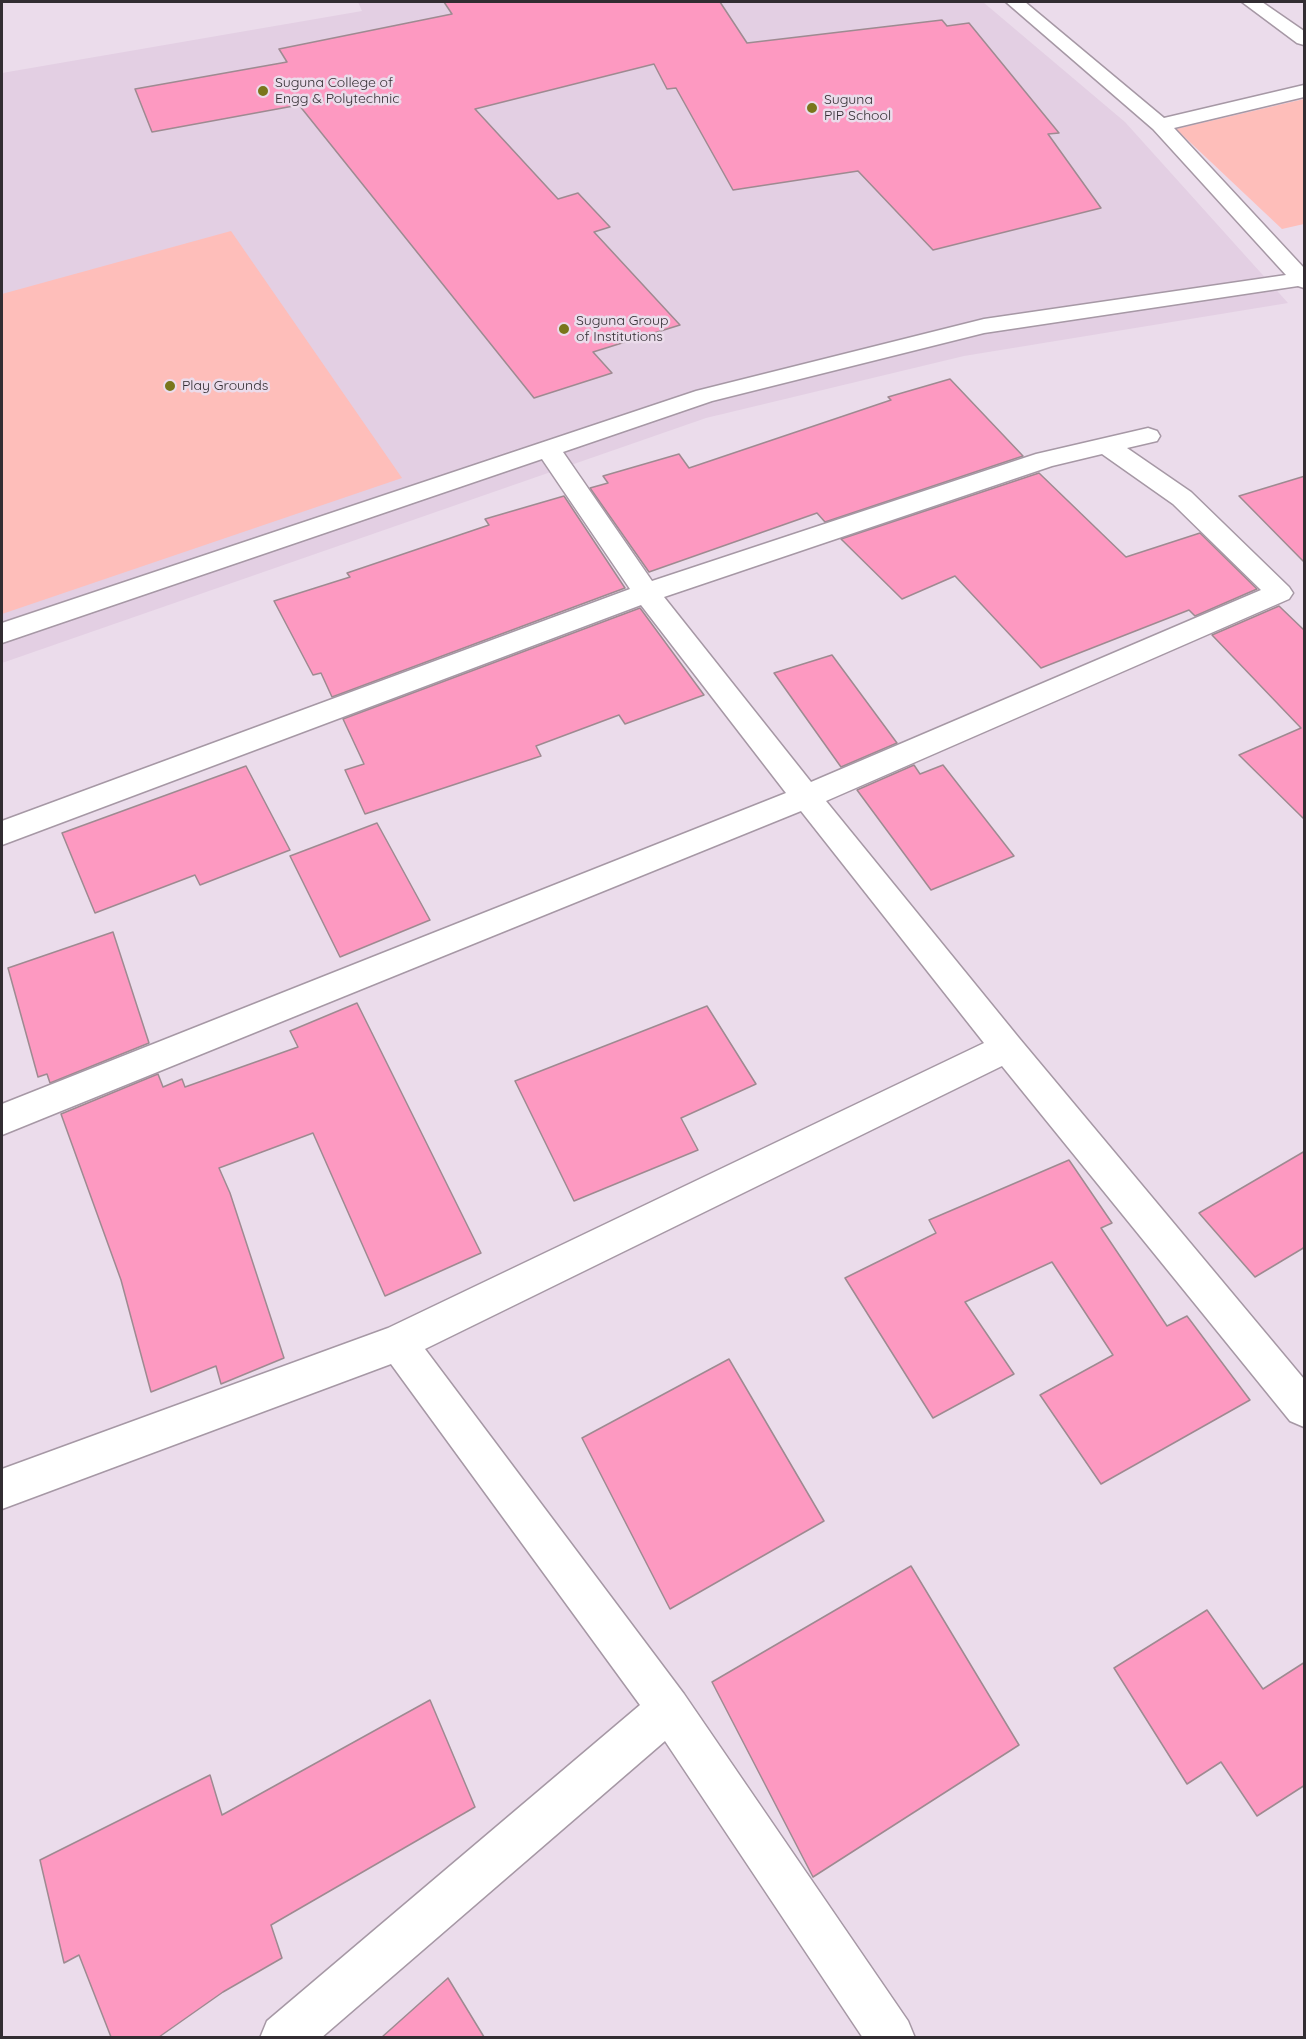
<!DOCTYPE html>
<html>
<head>
<meta charset="utf-8">
<style>
	body { margin:0 }
	#map { position:relative; width:1306px; height:2039px; overflow:hidden; background:#ebdceb; font-family:Quicksand,sans-serif }
	canvas { display:block }
	.frame { position:absolute; inset:0; border:3px solid #322d32; pointer-events:none }
</style>
</head>
<body>
<div id="map">
<canvas width="1306" height="2039"></canvas>
<div class="frame"></div>
</div>
<script>
const ctx = document.querySelector('canvas').getContext('2d');
ctx.lineJoin = 'round';
function fillPath(path, color) {
  ctx.fillStyle = color;
  ctx.fill(path, 'evenodd');
}
function toPath(rows) {
  const path = new Path2D();
  for (const r of rows) {
    path.moveTo(r[0], r[1]);
    for (let i = 2; i < r.length; i += 2) path.lineTo(r[i], r[i + 1]);
  }
  return path;
}
function strokePath(path, color, width, dash) {
  ctx.strokeStyle = color;
  ctx.lineWidth = width;
  ctx.lineCap = dash ? 'butt' : 'round';
  ctx.setLineDash(dash || []);
  ctx.stroke(path);
}
function drawText(font, color, halo, rows, align = 'center') {
  ctx.font = font + ' Quicksand,sans-serif';
  ctx.lineWidth = 5;
  ctx.setLineDash([]);
  ctx.textBaseline = 'middle';
  ctx.strokeStyle = halo;
  ctx.fillStyle = color;
  for (const [text, x, y, turn = 0] of rows) {
    ctx.save();
    ctx.translate(x, y);
    ctx.rotate((+turn || 0) * Math.PI / 180);
    ctx.textAlign = isNaN(turn) ? turn : align;
    if (halo) ctx.strokeText(text, 0, 0);
    ctx.fillText(text, 0, 0);
    ctx.restore();
  }
}
fillPath(toPath([
	[358,2,983,2,1125,122,1288,303,964,356,706,418,2,663,2,73,362,11]
]), '#e3cfe3');
fillPath(toPath([
	[1304,99,1304,224,1282,229,1176,129],
	[231,231,402,478,2,614,2,294]
]), '#febeba');
const building = toPath([
	[444,2,720,2,747,43,942,20,947,26,969,23,1059,133,1048,134,1101,208,933,250,858,171,733,190,676,88,667,89,654,64,475,109,558,199,578,193,610,227,594,232,680,325,593,352,612,373,534,398,299,105,152,132,135,89,287,62,279,49,452,14,444,2],
	[950,379,1023,456,825,522,817,513,649,572,590,488,608,483,603,476,679,454,689,468,891,400,888,397,950,379],
	[1039,473,1126,557,1200,533,1257,589,1195,616,1189,610,1041,668,955,576,902,599,841,539,1039,473],
	[1305,476,1305,563,1239,496,1305,476],
	[564,496,625,588,332,697,321,673,313,675,274,601,350,577,347,573,489,525,485,519,564,496],
	[1279,606,1305,631,1305,820,1239,755,1301,728,1212,635,1279,606],
	[640,608,704,695,625,724,619,715,536,746,541,756,365,814,345,770,364,764,343,719,640,608],
	[832,655,897,743,841,767,774,673,832,655],
	[914,765,920,774,943,765,1014,856,931,890,857,790,914,765],
	[246,766,290,850,200,885,195,875,95,913,62,833,246,766],
	[377,823,430,920,340,957,290,856,377,823],
	[113,932,149,1043,50,1083,47,1074,38,1077,8,968,113,932],
	[357,1003,481,1253,385,1296,313,1133,219,1168,230,1193,284,1358,221,1384,216,1366,151,1392,121,1280,61,1114,158,1074,163,1087,182,1079,185,1087,298,1047,290,1031,357,1003],
	[707,1006,756,1084,681,1118,698,1150,574,1201,515,1081,707,1006],
	[1305,1151,1305,1247,1255,1277,1199,1213,1305,1151],
	[1069,1160,1112,1223,1101,1228,1167,1326,1187,1316,1250,1400,1101,1484,1040,1395,1113,1355,1052,1262,965,1302,1014,1374,933,1418,845,1278,936,1233,929,1220,1069,1160],
	[729,1359,824,1521,670,1609,582,1438,729,1359],
	[911,1566,1019,1745,813,1877,712,1682,911,1566],
	[1207,1610,1263,1689,1305,1662,1305,1785,1257,1816,1221,1762,1187,1784,1114,1668,1207,1610],
	[430,1700,475,1807,271,1925,282,1958,223,1992,159,2037,111,2037,79,1955,64,1963,40,1860,210,1775,222,1815,430,1700],
	[448,1978,484,2037,382,2037,448,1978]
]);
fillPath(building, '#fd99c1');
strokePath(building, '#9e8a91', 1.5);
const minor = toPath([
	[1006,2,1025,2,1164,118,1304,85,1304,97,1174,128,1304,268,1304,288,1298,286,984,333,712,401,563,452,652,581,1036,454,1148,428,1157,431,1160,436,1157,441,1127,448,1191,492,1289,587,1293,593,1289,599,826,801,1019,1038,1304,1379,1304,1427,1290,1421,1002,1066,425,1349,684,1694,908,2021,915,2038,863,2038,665,1741,321,2038,260,2038,267,2021,640,1705,391,1364,2,1509,2,1469,388,1328,984,1043,801,811,2,1135,2,1104,786,793,641,605,2,845,2,821,630,589,542,459,2,643,2,623,696,391,984,319,1286,275,1153,129,1006,2],
	[1102,454,1173,504,1261,590,811,782,664,597,1052,466,1102,454],
	[1242,2,1262,2,1304,31,1304,45,1297,43,1242,2]
]);
strokePath(minor, '#a698a5', 3);
fillPath(minor, '#fff');
for (const [x, y, r, color] of [
	[263,91,6,"#79761b"],
	[812,108,6,"#79761b"],
	[564,329,6,"#79761b"],
	[170,386,6,"#79761b"]
]) {
  const dot = new Path2D();
  dot.arc(x, y, r, 0, 2 * Math.PI);
  ctx.fillStyle = color;
  ctx.fill(dot);
  strokePath(dot, '#ebdceb', 2);
}
drawText('14px', '#322d32', '#ebdceb', [
	["Suguna College of",275,83],
	["Engg & Polytechnic",275,99],
	["Suguna",824,100],
	["PIP School",824,116],
	["Suguna Group",576,321],
	["of Institutions",576,337],
	["Play Grounds",182,386]
], 'left');
</script>
</body>
</html>
